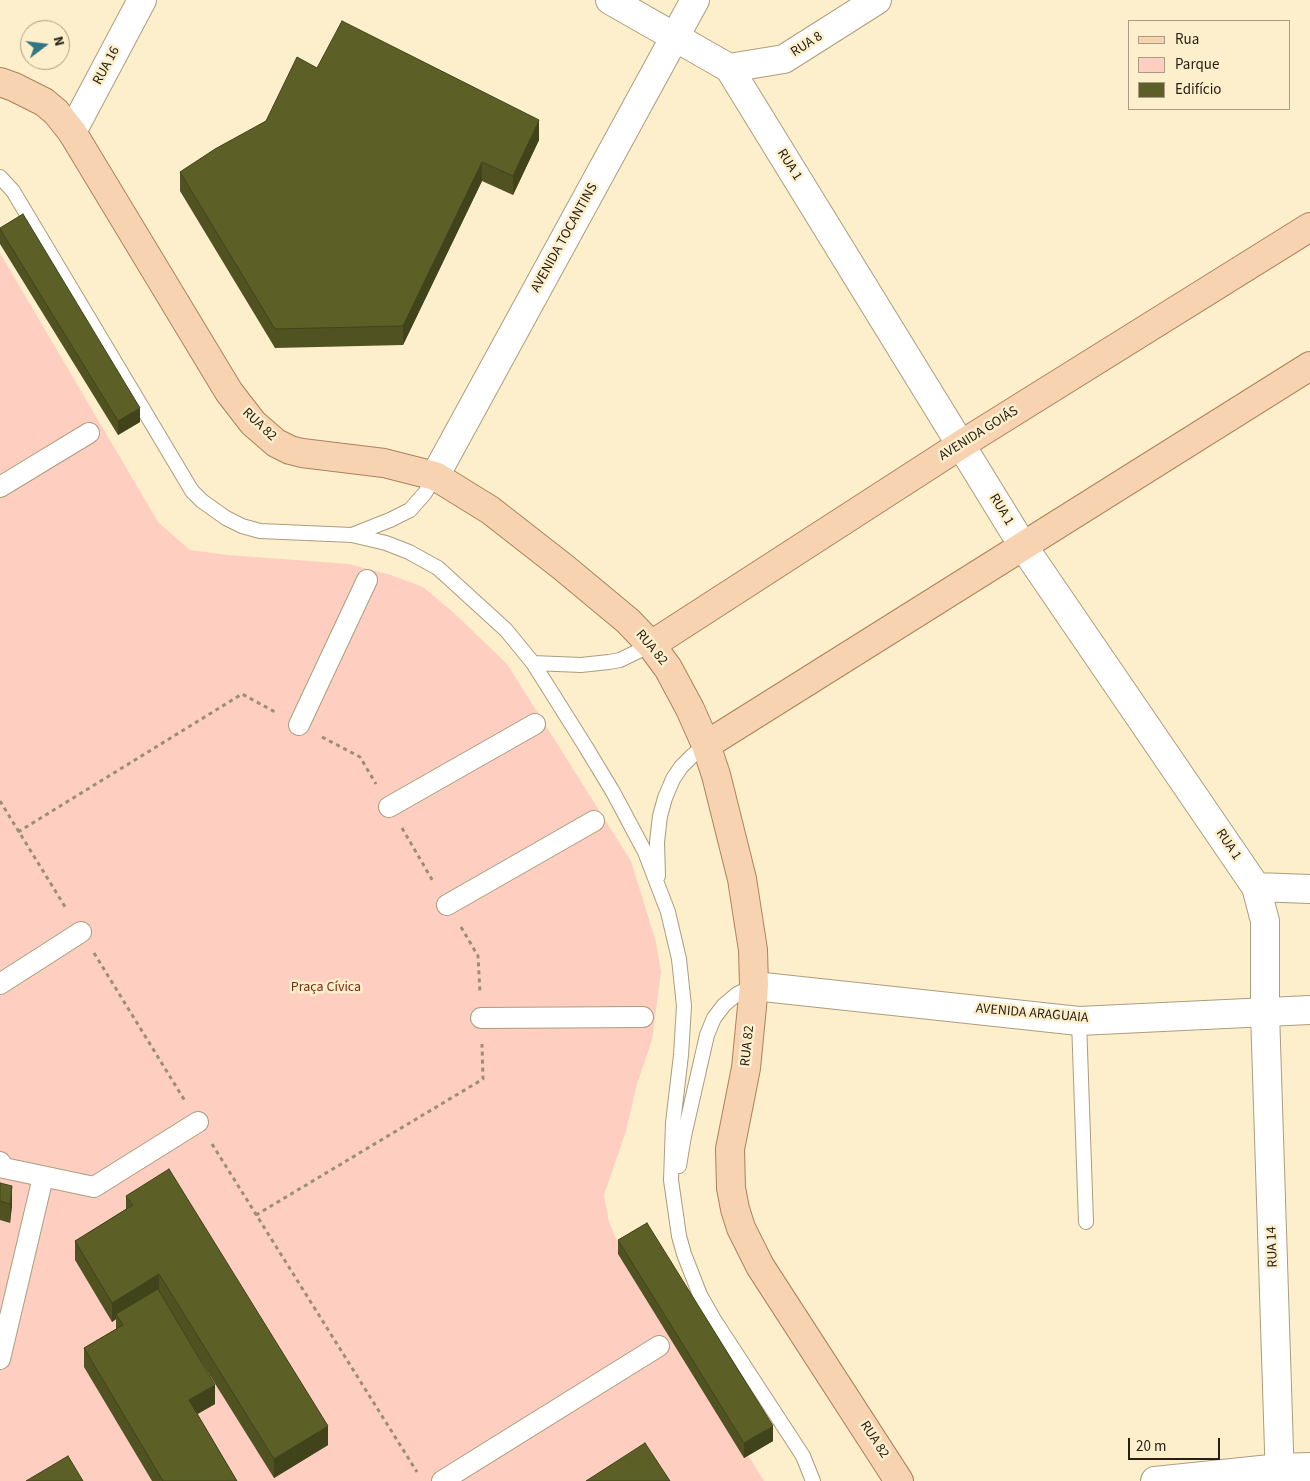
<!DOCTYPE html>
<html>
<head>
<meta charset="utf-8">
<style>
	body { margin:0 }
	#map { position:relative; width:1310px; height:1481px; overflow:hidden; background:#feefcc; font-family:"Source Sans 3",sans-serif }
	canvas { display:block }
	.legend { position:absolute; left:1128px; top:20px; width:162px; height:90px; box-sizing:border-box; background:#feefcc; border:1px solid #a89d82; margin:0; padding:6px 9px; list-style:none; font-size:15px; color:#262114 }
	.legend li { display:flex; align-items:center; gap:10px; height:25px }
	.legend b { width:25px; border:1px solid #a89d82 }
	.north { position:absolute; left:20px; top:20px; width:50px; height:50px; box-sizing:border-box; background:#feefcc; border:1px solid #a89d82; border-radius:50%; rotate:75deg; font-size:14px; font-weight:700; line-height:20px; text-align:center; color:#262114 }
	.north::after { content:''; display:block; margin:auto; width:18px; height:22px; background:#307783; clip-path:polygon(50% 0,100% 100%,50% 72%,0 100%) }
	.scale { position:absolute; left:1128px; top:1438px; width:92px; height:22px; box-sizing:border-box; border:2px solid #262114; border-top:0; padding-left:6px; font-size:15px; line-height:18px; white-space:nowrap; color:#262114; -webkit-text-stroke:4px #feefcc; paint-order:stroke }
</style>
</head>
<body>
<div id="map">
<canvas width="1310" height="1481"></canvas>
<ul class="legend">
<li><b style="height:6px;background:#f8d3b2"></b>Rua</li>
<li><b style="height:14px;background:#fecfc0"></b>Parque</li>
<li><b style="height:14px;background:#5d6026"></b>Edifício</li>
</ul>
<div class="north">N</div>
<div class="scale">20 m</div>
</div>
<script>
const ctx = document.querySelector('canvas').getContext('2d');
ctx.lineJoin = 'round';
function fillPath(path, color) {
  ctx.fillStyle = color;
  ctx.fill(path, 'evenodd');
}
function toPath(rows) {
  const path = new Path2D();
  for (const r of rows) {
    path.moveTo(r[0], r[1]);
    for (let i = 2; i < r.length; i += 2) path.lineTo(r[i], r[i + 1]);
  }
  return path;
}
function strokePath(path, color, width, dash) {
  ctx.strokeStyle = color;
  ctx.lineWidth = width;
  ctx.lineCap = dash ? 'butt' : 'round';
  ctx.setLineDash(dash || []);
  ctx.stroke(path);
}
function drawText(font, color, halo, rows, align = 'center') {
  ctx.font = font + ' "Source Sans 3",sans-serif';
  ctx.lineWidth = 5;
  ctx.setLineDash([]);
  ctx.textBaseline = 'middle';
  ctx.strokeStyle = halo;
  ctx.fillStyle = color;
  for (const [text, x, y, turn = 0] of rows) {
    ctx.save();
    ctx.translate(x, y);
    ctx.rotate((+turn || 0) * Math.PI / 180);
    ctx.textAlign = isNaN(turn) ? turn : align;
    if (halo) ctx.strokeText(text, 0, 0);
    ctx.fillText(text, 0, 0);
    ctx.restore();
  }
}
fillPath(toPath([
	[0,253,158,522,190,550,228,555,349,564,391,575,423,587,454,613,507,664,631,861,656,942,661,972,652,1040,637,1084,626,1131,604,1195,609,1222,620,1248,764,1481,0,1481]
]), '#fecfc0');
const service = toPath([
	[0,177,13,191,192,491,202,501,226,518,242,526,260,531,352,535,386,543,409,552,438,568,506,630,533,663,584,744,613,792,645,852,668,912,679,959,684,1006,681,1055,673,1123,671,1180,679,1236,684,1254,700,1295,713,1318,803,1456,813,1481],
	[352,535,390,520,410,510,425,493,435,476],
	[533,663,581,665,609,662,620,660,651,645],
	[658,876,657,842,660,816,665,798,673,779,681,767,693,755,706,745],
	[1079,1021,1086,1222],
	[679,1166,684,1136,707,1035,714,1018,724,1005,737,994,754,986]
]);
const pedestrian = toPath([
	[0,487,89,433],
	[299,725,367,580],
	[389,807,535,724],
	[447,905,594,821],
	[0,984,81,932],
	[481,1018,643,1017],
	[0,1162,4,1168,94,1187,198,1122],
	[0,1359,43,1177],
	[442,1481,659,1346]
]);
const minor = toPath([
	[610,0,729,68,1023,546,1256,887,1265,921,1265,1012,1280,1481],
	[729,68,784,59,877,0],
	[72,132,142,0],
	[1256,887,1310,889],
	[1155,1481,1280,1468,1310,1467]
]);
const secondary = toPath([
	[435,476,695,0],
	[754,986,1079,1021,1310,1010]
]);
const primary = toPath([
	[0,82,14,87,44,102,56,112,72,132,229,392,253,423,276,443,290,450,302,453,384,463,435,476,490,510,563,567,628,621,651,645,668,668,690,709,706,745,716,775,742,879,753,950,754,986,746,1068,730,1149,731,1188,735,1209,741,1228,760,1266,899,1481],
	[651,645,962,444,1310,227],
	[706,745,1310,366]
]);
strokePath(service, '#ab9d7d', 16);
strokePath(pedestrian, '#ab9d7d', 22);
strokePath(minor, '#ab9d7d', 30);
strokePath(secondary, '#ab9d7d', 30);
strokePath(primary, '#ab825a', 30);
strokePath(toPath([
	[322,737,360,757,376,784],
	[0,801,67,910],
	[402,828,434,883],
	[18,832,242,694,277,713],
	[461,927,478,956,480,993],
	[94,953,185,1101],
	[212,1144,417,1472],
	[256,1215,483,1079,482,1044]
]), '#9a8f77', 3, [4, 4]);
strokePath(service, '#fff', 14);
strokePath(pedestrian, '#fff', 20);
strokePath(minor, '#fff', 28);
strokePath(secondary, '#fff', 28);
strokePath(primary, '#f8d3b2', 28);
fillPath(toPath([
	[266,121,539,140,513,195,482,181,403,345,275,348,180,191,180,172],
	[0,228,140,422,118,435,0,244],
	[0,1183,12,1205,10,1223,0,1220],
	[126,1196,328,1445,274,1478,194,1350,215,1404,197,1414,237,1481,152,1481,84,1367,84,1348,116,1329,116,1319,112,1322,75,1260,75,1241,126,1209],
	[618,1240,773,1441,744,1458,618,1254]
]), '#505321');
fillPath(toPath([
	[539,120,539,140,513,195,513,176],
	[482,162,482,181,403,345,403,326],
	[140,408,140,422,118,435,118,421],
	[12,1186,12,1205,10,1223,10,1204],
	[159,1274,159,1293,116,1314,116,1319,112,1322,112,1303],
	[215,1385,215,1404,189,1419,189,1400],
	[328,1426,328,1445,274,1478,274,1459],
	[773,1426,773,1441,744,1458,744,1443]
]), '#41431b');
const building = toPath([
	[342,21,539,120,513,176,482,162,403,326,275,329,180,172,215,149,266,121,297,57,317,68,342,21],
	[23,214,140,408,118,421,0,229,0,228,23,214],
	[169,1169,328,1426,274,1459,159,1274,112,1303,75,1241,133,1205,126,1196,169,1169],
	[0,1183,12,1186,10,1204,0,1201,0,1183],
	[647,1223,773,1426,744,1443,618,1240,647,1223],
	[158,1289,215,1385,189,1400,237,1481,163,1481,84,1348,123,1325,116,1314,158,1289],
	[645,1443,670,1481,586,1481,645,1443],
	[68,1456,83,1481,26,1481,68,1456]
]);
fillPath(building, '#5d6026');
strokePath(building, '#41431b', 1);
drawText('14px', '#262114', '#feefcc', [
	["RUA 8",807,45,-33],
	["RUA 16",107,66,-62],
	["RUA 1",789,165,58],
	["AVENIDA TOCANTINS",565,238,-61],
	["RUA 82",259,425,43],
	["AVENIDA GOIÁS",979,434,-32],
	["RUA 1",1001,510,59],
	["RUA 82",651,648,50],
	["RUA 1",1228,845,56],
	["AVENIDA ARAGUAIA",1032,1014,5],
	["RUA 82",748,1046,-84],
	["RUA 14",1273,1247,-92],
	["RUA 82",874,1440,57]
]);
drawText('14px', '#792f16', '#feefcc', [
	["Praça Cívica",326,988]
]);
</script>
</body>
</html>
